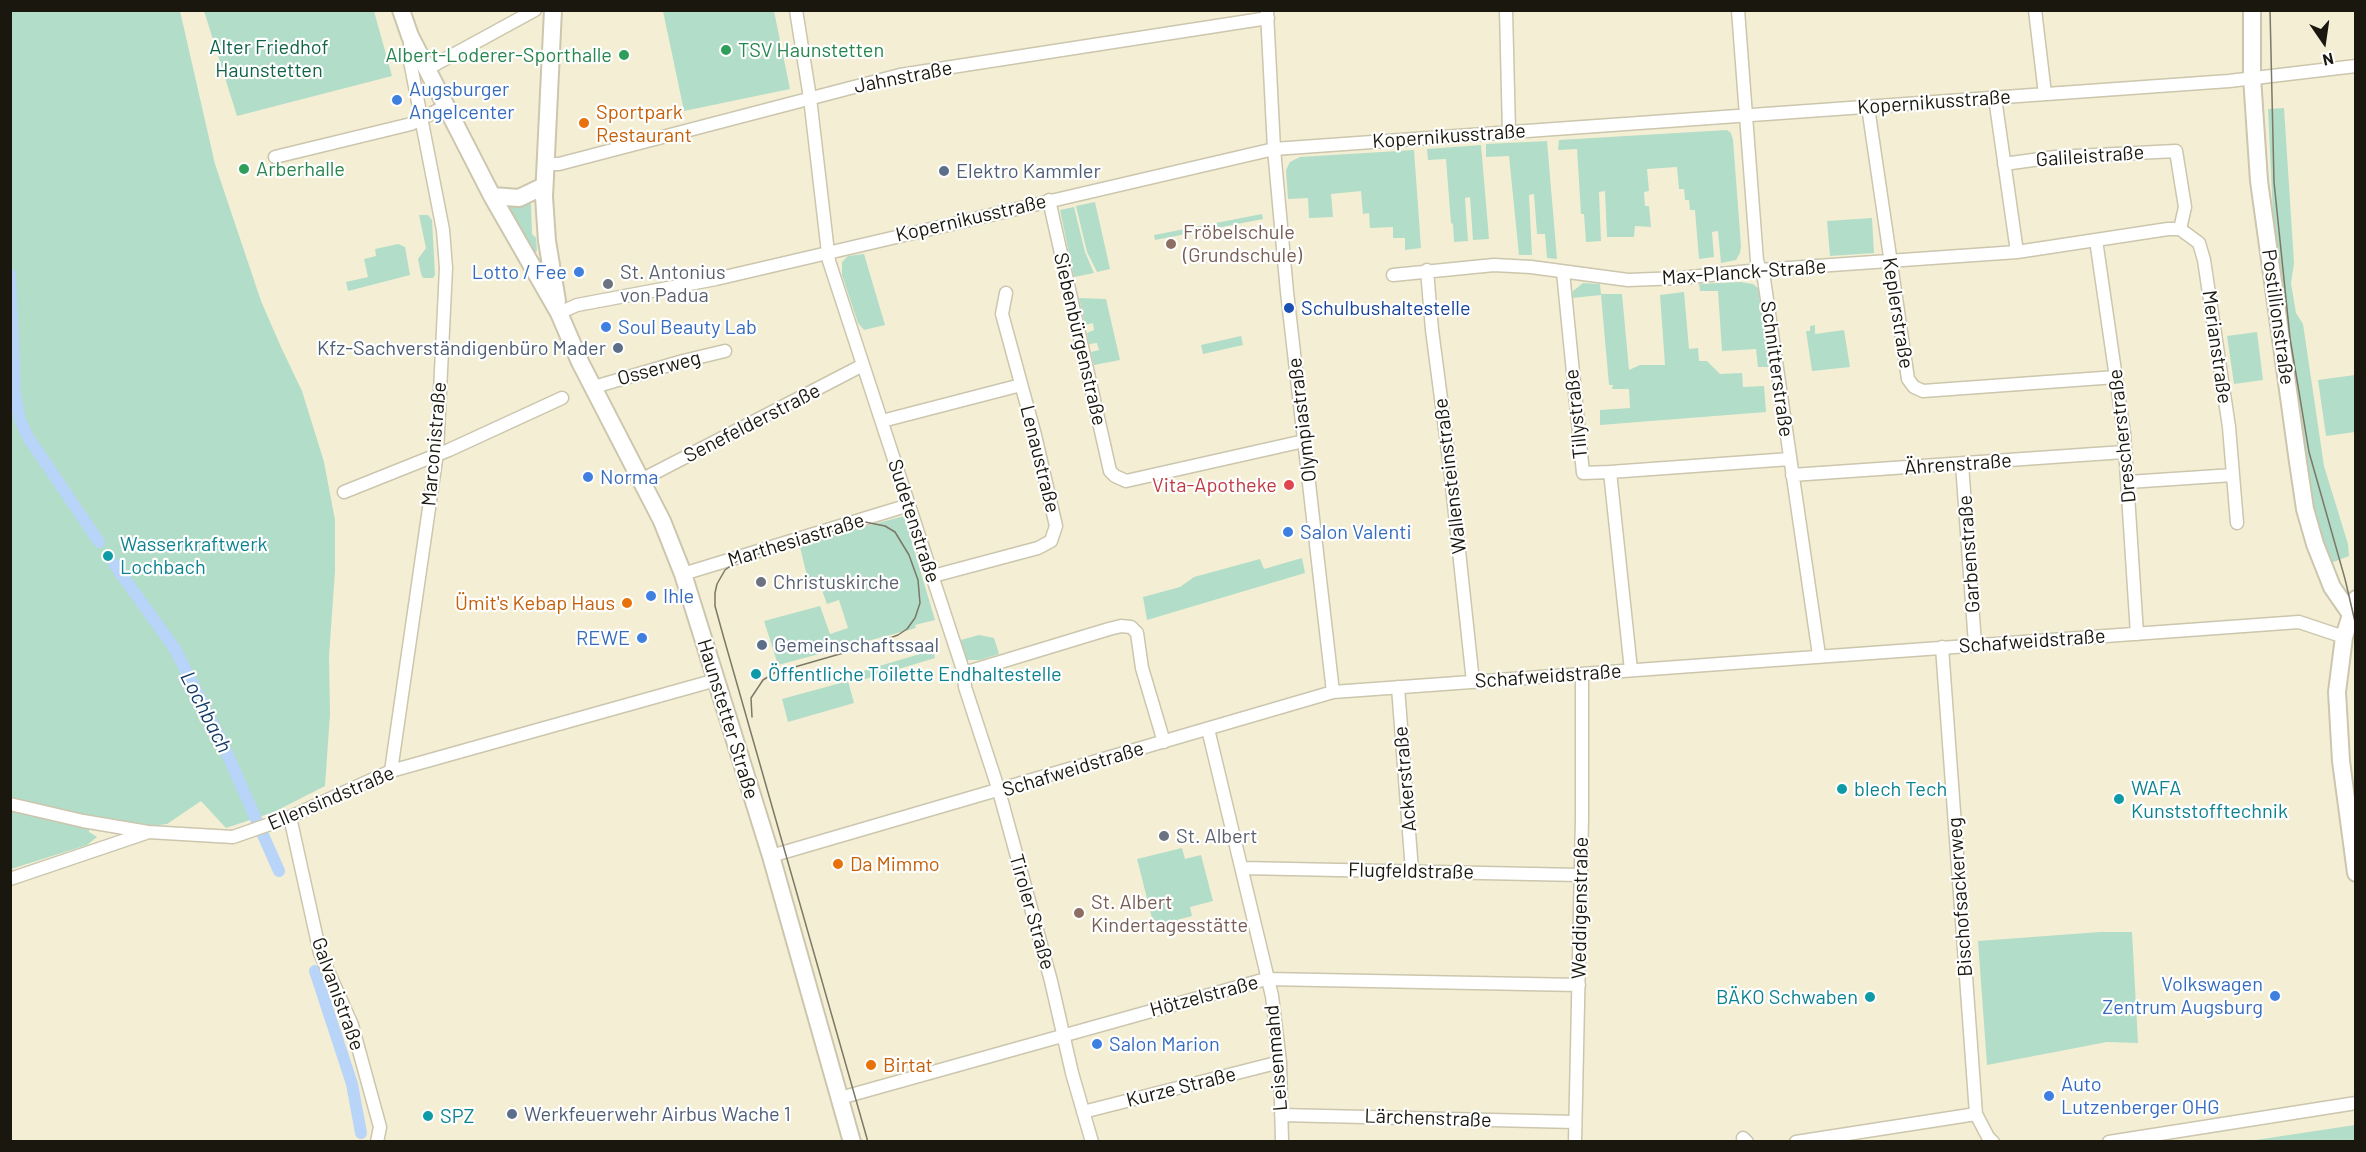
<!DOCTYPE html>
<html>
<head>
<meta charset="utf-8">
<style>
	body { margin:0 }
	#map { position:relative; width:2366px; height:1152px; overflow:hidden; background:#f4efd4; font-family:Barlow,sans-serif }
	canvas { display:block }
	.frame { position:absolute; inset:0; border:12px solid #1a180e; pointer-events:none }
	.north { position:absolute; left:2294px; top:12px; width:60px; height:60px; -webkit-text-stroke:4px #fff; paint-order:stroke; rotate:167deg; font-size:16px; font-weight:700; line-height:24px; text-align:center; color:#1a180e }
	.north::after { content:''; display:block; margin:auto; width:21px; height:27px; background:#1a180e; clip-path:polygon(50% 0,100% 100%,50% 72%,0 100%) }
</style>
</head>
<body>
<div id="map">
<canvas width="2366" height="1152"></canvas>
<div class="frame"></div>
<div class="north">N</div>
</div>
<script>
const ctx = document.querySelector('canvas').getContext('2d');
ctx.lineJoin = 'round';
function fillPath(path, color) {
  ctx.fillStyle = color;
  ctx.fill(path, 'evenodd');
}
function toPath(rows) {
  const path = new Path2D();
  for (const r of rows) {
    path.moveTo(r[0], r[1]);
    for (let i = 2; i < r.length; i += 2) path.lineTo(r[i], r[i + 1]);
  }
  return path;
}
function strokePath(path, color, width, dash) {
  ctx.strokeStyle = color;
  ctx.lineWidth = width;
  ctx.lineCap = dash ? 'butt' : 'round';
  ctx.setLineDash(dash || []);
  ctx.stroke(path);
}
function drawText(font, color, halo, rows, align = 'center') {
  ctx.font = font + ' Barlow,sans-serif';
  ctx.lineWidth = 4.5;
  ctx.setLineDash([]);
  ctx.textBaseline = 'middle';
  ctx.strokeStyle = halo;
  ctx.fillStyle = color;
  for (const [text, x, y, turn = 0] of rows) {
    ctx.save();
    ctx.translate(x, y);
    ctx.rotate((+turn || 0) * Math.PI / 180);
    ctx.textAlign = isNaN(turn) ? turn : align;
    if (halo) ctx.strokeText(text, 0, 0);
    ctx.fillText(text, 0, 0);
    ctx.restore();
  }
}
fillPath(toPath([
	[11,11,180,11,215,164,261,301,281,347,302,391,324,462,335,520,335,571,329,656,330,714,325,786,274,812,226,828,201,801,167,824,151,826,136,825,90,816,89,832,97,837,87,845,11,869],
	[204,11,374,11,392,76,237,116],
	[663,11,774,11,790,89,684,111],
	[2284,108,2294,263,2291,283,2296,313,2303,324,2324,466,2348,544,2349,556,2331,563,2315,513,2307,467,2274,237,2268,109],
	[1727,130,1731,133,1733,140,1741,246,1740,253,1736,260,1721,263,1718,231,1712,232,1714,257,1699,259,1695,210,1690,210,1689,200,1685,200,1684,189,1679,189,1677,167,1647,169,1649,191,1644,192,1645,206,1649,206,1651,227,1635,226,1634,237,1607,237,1605,191,1599,192,1601,241,1586,242,1584,214,1581,214,1577,149,1558,150,1559,140],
	[1547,141,1557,259,1547,258,1545,234,1537,234,1534,194,1529,195,1532,255,1519,255,1509,156,1486,157,1486,144],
	[1481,145,1489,239,1473,240,1470,197,1465,198,1468,241,1454,242,1453,224,1451,223,1446,159,1428,160,1427,149],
	[1414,150,1421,248,1405,250,1405,238,1393,238,1393,227,1370,228,1369,213,1363,214,1361,191,1331,194,1333,217,1309,218,1308,198,1288,199,1286,170,1290,162,1300,157],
	[1095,202,1110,269,1097,272,1087,252,1076,206],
	[531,203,532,234,536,238,537,251,534,253,531,252,509,210,510,206],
	[1074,207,1085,252,1094,273,1074,277,1060,210],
	[1262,214,1263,219,1155,240,1154,235],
	[419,215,428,215,432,220,435,275,433,278,423,278,421,274,418,259,426,248],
	[1872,218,1874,253,1830,256,1827,221],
	[398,244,405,247,410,275,348,291,346,282,368,277,364,259,376,256,375,249],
	[864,254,885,325,864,330,858,323,842,275,842,262,848,256],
	[1740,282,1753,284,1758,288,1770,367,1758,367,1756,349,1722,351,1718,291,1700,291,1699,284],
	[1583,283,1600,284,1601,294,1622,294,1629,370,1640,365,1665,365,1660,295,1684,292,1689,349,1698,348,1699,361,1707,361,1720,374,1742,373,1743,387,1764,386,1766,412,1600,425,1600,410,1630,408,1629,389,1612,389,1613,385,1609,385,1601,295,1572,298,1573,291],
	[1079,298,1106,299,1120,360,1094,365,1091,352,1099,350,1097,343,1089,344,1087,333,1094,330,1093,323,1085,325],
	[1815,325,1815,334,1844,330,1850,367,1812,371,1806,331,1810,331,1810,326],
	[2257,332,2263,380,2234,384,2227,336],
	[1241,336,1243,345,1203,354,1201,345],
	[2355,375,2355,432,2326,436,2318,380],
	[904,516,935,620,915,625,916,628,778,665,764,621,820,606,830,634,848,628,839,600,827,604,820,585,809,584,799,543,852,528,860,530,863,527],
	[1302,558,1305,573,1147,620,1143,597,1180,587,1194,577,1260,559,1264,569],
	[979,635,994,638,999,654,980,660,963,660,957,641],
	[933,650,935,658,859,681,856,673],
	[848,681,854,703,788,722,782,699],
	[1182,848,1185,859,1201,855,1213,901,1190,907,1192,916,1154,926,1137,859],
	[2100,932,2132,932,2138,1043,2107,1042,1987,1065,1978,941],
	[2355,1125,2355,1141,2249,1141]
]), '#b2ddc8');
strokePath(toPath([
	[10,274,15,394,20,420,28,437,99,542],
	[114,564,175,649,221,740,279,871],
	[315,971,352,1084,361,1133]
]), '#b8d4f8', 12);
const street = toPath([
	[796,10,810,98,829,261,964,673,965,687,999,791,1051,981,1072,1073,1092,1142],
	[1506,10,1509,132],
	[1738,10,1757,261,1764,279,1819,655],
	[2035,10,2045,94],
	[1267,12,1274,149,1287,292,1333,692],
	[427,69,535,10],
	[1995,98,2017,252],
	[1868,107,1908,379,1914,387,1923,391,2116,377],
	[275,157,411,124,446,106],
	[545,164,559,164,900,75,1268,18],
	[2004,164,2055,157,2176,151,2185,207,2180,229],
	[1049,200,1110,471,1115,476,1126,481,1304,441],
	[2096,240,2124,433,2137,634],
	[1427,270,1432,330,1450,467,1473,682],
	[1563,272,1583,473,1610,472,1631,670],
	[1393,275,1494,265,1531,267,1628,280,1680,278,1760,270,2017,252,2168,229,2180,229,2199,243,2204,260,2229,427,2237,523],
	[559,313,577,305,716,279,1274,149,2229,81,2356,66],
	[594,387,683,361,725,351],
	[882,421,1021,385],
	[1962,464,1975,644],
	[1610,472,1790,459],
	[1792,475,2124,452],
	[641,480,863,365],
	[2128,482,2233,475],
	[344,492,449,450,562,398],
	[683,574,909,505],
	[933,576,1038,548,1051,541,1056,526,1035,435,1002,314,1006,293],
	[1942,647,1976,1114,1988,1137,1993,1142],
	[964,673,1109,629,1121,626,1131,627,1137,633,1142,668,1164,742],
	[1398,687,1412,871],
	[1208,729,1272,996,1280,1062,1282,1142],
	[391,771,437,453,446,268,443,230,410,61,410,38],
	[10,804,83,821,148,832,233,837,290,817,391,771,716,680],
	[290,817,320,953,352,1025,380,1127,377,1142],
	[771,856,1333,692,2299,622,2344,637],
	[1242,868,1580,875],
	[10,879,146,833],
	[840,1098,1266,979,1579,985],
	[1083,1112,1280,1062],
	[1281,1115,1575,1122],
	[1743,1138,1747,1142],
	[1575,1142,1582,818,1582,675],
	[1796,1142,1976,1114],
	[2109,1142,2356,1103]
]);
const secondary = toPath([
	[401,10,410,36,492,196,559,313,580,362,662,521,683,574,771,856,852,1142],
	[553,10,544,197,547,241,557,301],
	[2252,10,2252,77,2259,181,2298,462,2305,509,2315,544,2332,587,2350,613],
	[492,196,519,198,544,186],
	[2356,599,2344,637,2337,692,2341,761,2356,873]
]);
strokePath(street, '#cbc6ad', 15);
strokePath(secondary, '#cbc6ad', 20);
strokePath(street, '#fff', 12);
strokePath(secondary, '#fff', 16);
strokePath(toPath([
	[2270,10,2274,182,2290,338,2309,452,2345,579,2356,626],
	[752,717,751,698,763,680,774,673,864,647],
	[868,1142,723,635,715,606,715,593,717,584,725,570,739,560,850,526,865,522,885,526,895,532,909,555,918,580,920,603,915,618,907,629,898,635,874,644]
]), '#7b7866', 1.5);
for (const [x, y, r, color] of [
	[726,50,6,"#2e9e5b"],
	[624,55,6,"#2e9e5b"],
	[397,100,6,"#3f7fe0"],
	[584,123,6,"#e8710a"],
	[244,169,6,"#2e9e5b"],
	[944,171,6,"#5c6f8a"],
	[1171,244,6,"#8d6e63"],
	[579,272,6,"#3f7fe0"],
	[608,284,6,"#6b7280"],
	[1289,308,6,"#1a4fb4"],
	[606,327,6,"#3f7fe0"],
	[618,348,6,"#5c6f8a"],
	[588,477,6,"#3f7fe0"],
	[1289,485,6,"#e0444e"],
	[1288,532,6,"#3f7fe0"],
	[108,556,6,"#0f9aa8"],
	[761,582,6,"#6b7280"],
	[651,596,6,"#3f7fe0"],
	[627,603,6,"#e8710a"],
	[642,638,6,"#3f7fe0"],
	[762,645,6,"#5c6f8a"],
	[756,674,6,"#0f9aa8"],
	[1842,789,6,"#0f9aa8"],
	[2119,799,6,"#0f9aa8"],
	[1164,836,6,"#6b7280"],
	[838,864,6,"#e8710a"],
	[1079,913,6,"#8d6e63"],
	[2275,996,6,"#3f7fe0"],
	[1870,997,6,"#0f9aa8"],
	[1097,1044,6,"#3f7fe0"],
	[871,1065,6,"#e8710a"],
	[2049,1096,6,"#3f7fe0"],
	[512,1114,6,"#5c6f8a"],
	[428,1116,6,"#0f9aa8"]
]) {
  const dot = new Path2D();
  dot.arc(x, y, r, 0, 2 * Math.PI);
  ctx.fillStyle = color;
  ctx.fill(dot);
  strokePath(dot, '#fff', 2);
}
drawText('20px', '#126347', '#fff', [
	["Alter Friedhof",269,47],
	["Haunstetten",269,70]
]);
drawText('20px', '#27864d', '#fff', [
	["TSV Haunstetten",738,50],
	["Albert-Loderer-Sporthalle",612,55,"right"],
	["Arberhalle",256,169]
], 'left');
drawText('20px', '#1a180e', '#fff', [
	["Jahnstraße",903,77,-11],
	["Kopernikusstraße",1934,102,-4],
	["Kopernikusstraße",1449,136,-4],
	["Galileistraße",2090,156,-4],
	["Kopernikusstraße",971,218,-13],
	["Max-Planck-Straße",1744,272,-4],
	["Keplerstraße",1898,313,81],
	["Postillionstraße",2278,317,82],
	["Siebenbürgenstraße",1080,339,77],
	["Merianstraße",2217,347,82],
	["Osserweg",659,368,-15],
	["Schnitterstraße",1777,369,82],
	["Tillystraße",1576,414,-96],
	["Olympiastraße",1302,420,-97],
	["Senefelderstraße",752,423,-27],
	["Drescherstraße",2122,436,-96],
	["Marconistraße",434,444,-85],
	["Lenaustraße",1040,459,76],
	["Ährenstraße",1958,464,-4],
	["Wallensteinstraße",1450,476,-97],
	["Sudetenstraße",914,521,72],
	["Marthesiastraße",796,540,-17],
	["Garbenstraße",1969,554,-94],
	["Schafweidstraße",2032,641,-4],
	["Schafweidstraße",1548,676,-4],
	["Haunstetter Straße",728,719,73],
	["Schafweidstraße",1073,769,-17],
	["Ackerstraße",1405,779,-95],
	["Ellensindstraße",331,798,-23],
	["Flugfeldstraße",1411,871,1],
	["Bischofsackerweg",1960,897,-94],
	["Weddigenstraße",1580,908,-89],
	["Tiroler Straße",1032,912,74],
	["Galvanistraße",338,994,70],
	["Hötzelstraße",1204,996,-15],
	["Leisenmahd",1276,1058,-95],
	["Kurze Straße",1181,1087,-14],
	["Lärchenstraße",1428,1118,2]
]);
drawText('20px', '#366cbe', '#fff', [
	["Augsburger",409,89],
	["Angelcenter",409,112],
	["Lotto / Fee",567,272,"right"],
	["Soul Beauty Lab",618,327],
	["Norma",600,477],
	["Salon Valenti",1300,532],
	["Ihle",663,596],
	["REWE",630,638,"right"],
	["Volkswagen",2263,984,"right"],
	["Zentrum Augsburg",2263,1007,"right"],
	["Salon Marion",1109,1044],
	["Auto",2061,1084],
	["Lutzenberger OHG",2061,1107]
], 'left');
drawText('20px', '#c56008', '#fff', [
	["Sportpark",596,112],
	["Restaurant",596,135],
	["Ümit's Kebap Haus",615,603,"right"],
	["Da Mimmo",850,864],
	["Birtat",883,1065]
], 'left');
drawText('20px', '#4e5e75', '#fff', [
	["Elektro Kammler",956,171],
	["Kfz-Sachverständigenbüro Mader",606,348,"right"],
	["Gemeinschaftssaal",774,645],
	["Werkfeuerwehr Airbus Wache 1",524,1114]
], 'left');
drawText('20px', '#785e54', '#fff', [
	["Fröbelschule",1183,232],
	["(Grundschule)",1183,255],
	["St. Albert",1091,902],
	["Kindertagesstätte",1091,925]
], 'left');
drawText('20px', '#5b616d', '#fff', [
	["St. Antonius",620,272],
	["von Padua",620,295],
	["Christuskirche",773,582],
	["St. Albert",1176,836]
], 'left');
drawText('20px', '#164399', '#fff', [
	["Schulbushaltestelle",1301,308]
], 'left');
drawText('20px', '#be3a42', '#fff', [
	["Vita-Apotheke",1277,485]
], 'right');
drawText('20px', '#0d838f', '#fff', [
	["Wasserkraftwerk",120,544],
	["Lochbach",120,567],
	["Öffentliche Toilette Endhaltestelle",768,674],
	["WAFA",2131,788],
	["Kunststofftechnik",2131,811],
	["blech Tech",1854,789],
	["BÄKO Schwaben",1858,997,"right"],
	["SPZ",440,1116]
], 'left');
drawText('italic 21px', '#173d69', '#fff', [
	["Lochbach",206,712,63]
]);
</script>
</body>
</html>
